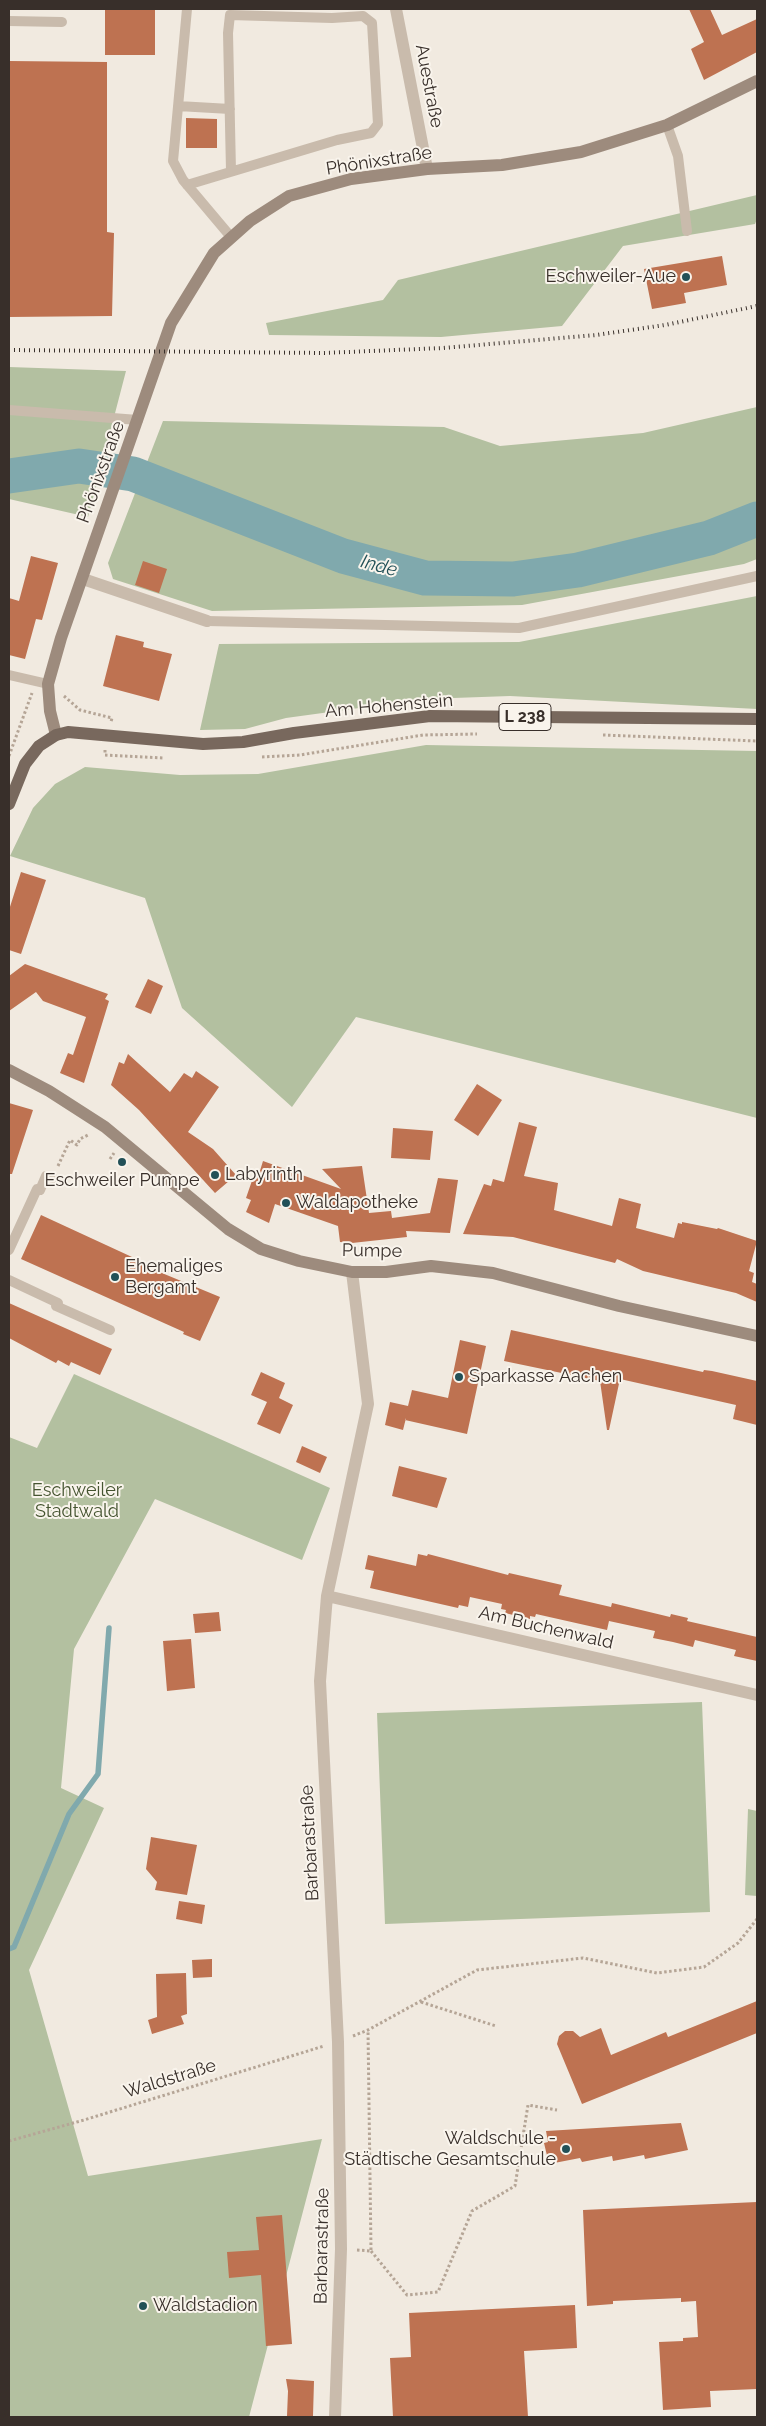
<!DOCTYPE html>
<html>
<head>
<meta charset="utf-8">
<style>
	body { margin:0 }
	#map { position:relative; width:766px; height:2426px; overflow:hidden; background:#f1eae0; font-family:Raleway,sans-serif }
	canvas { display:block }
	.frame { position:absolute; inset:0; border:10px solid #382f2a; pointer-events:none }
</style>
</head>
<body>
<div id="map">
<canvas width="766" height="2426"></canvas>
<div class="frame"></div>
</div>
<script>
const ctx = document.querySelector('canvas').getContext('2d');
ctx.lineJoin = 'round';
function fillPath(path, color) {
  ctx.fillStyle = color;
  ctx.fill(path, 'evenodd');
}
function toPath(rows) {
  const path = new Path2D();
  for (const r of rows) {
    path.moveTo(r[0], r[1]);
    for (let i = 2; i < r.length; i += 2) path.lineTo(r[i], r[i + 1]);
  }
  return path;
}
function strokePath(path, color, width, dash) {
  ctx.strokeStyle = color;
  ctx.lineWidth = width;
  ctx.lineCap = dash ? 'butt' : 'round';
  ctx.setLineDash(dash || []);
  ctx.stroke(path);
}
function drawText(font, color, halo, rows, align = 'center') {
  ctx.font = font + ' Raleway,sans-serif';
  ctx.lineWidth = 4;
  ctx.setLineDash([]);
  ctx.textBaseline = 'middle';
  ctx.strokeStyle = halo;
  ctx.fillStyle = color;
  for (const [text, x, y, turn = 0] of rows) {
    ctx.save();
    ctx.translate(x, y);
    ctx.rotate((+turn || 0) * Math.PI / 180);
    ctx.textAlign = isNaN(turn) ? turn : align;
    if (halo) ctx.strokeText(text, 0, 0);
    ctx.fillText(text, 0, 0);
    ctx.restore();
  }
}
fillPath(toPath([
	[757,195,757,219,755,224,623,246,562,326,441,337,269,335,266,323,383,300,398,280],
	[9,367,126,371,88,517,9,499],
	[757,407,757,559,744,564,522,605,212,611,113,579,108,563,163,421,444,427,500,446,643,433],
	[757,596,757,709,510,696,425,699,286,718,245,729,200,730,219,644,519,642],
	[426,745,757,751,757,1118,356,1017,292,1107,182,1008,145,898,10,856,33,808,55,784,85,767,180,775,258,774],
	[74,1374,330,1488,302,1560,155,1499,74,1649,61,1788,104,1808,29,1970,88,2176,322,2139,249,2417,9,2417,9,1437,37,1448],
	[702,1702,710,1912,385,1924,377,1713],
	[748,1809,757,1811,757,1896,745,1895]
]), '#b3c0a0');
strokePath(toPath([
	[9,1949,14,1947,69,1814,98,1774,109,1628]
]), '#80a9ad', 5.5);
strokePath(toPath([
	[9,476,79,466,133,474,343,556,425,578,513,579,578,570,709,538,757,519]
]), '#80a9ad', 35);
fillPath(toPath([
	[105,9,155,9,155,55,105,55],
	[689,9,710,9,722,35,757,19,757,52,704,80,691,49,704,42],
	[9,61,107,62,107,232,114,233,112,316,9,317],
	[186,118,217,119,217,148,186,148],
	[722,256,727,285,684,293,686,303,652,309,644,269],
	[31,556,58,563,42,620,36,619,25,659,9,655,9,598,19,601],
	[143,561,167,569,159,593,135,585],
	[116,635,144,642,143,647,172,654,159,701,103,686],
	[21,872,46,880,21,954,9,950,9,910],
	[25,964,108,994,105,999,109,1001,84,1083,60,1073,68,1053,73,1055,86,1017,43,1001,36,992,9,1011,9,976],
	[148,979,163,986,151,1014,135,1007],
	[128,1054,170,1092,184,1073,192,1078,196,1071,219,1087,188,1132,213,1149,236,1175,215,1193,139,1110,111,1085,119,1062,124,1064],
	[477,1084,502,1100,478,1136,454,1120],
	[9,1103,33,1110,12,1174,9,1174],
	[519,1122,537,1127,524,1176,558,1183,554,1210,612,1226,619,1198,641,1204,636,1228,674,1238,678,1223,682,1224,682,1222,717,1229,718,1228,757,1241,749,1271,754,1273,752,1282,757,1284,757,1302,736,1293,643,1271,617,1259,615,1263,513,1237,463,1234,484,1184,491,1186,493,1179,504,1182],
	[393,1128,433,1131,430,1160,391,1158],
	[263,1161,341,1189,322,1169,362,1166,369,1213,391,1211,392,1218,430,1213,438,1178,458,1180,450,1233,406,1231,407,1237,352,1243,340,1242,338,1226,275,1204,269,1223,246,1212,251,1200,246,1198,255,1172,259,1174],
	[41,1215,158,1269,157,1271,220,1297,200,1341,183,1334,184,1332,21,1259],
	[9,1303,112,1349,100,1375,71,1362,69,1366,58,1360,56,1363,9,1338],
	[511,1330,703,1372,704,1370,712,1371,757,1381,757,1425,733,1419,736,1405,620,1379,609,1430,607,1430,600,1381,504,1361],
	[460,1340,486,1346,467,1434,405,1420,406,1418,403,1430,385,1425,390,1402,408,1406,412,1390,448,1398],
	[261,1372,285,1383,279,1398,293,1405,280,1434,257,1424,267,1402,251,1395],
	[302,1446,327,1457,320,1473,296,1462],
	[399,1466,447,1478,437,1508,392,1496],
	[418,1554,427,1556,428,1554,508,1575,509,1573,562,1585,559,1595,611,1607,612,1603,670,1617,671,1614,688,1618,687,1621,757,1637,757,1661,734,1656,736,1650,695,1640,693,1647,673,1642,653,1638,655,1631,609,1621,607,1630,536,1614,535,1617,530,1616,530,1619,505,1613,506,1610,501,1609,502,1604,470,1597,468,1607,459,1605,458,1608,370,1588,374,1571,365,1569,368,1555,416,1566],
	[219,1612,221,1631,195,1633,193,1614],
	[191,1639,195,1688,167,1691,163,1641],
	[151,1837,197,1845,187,1895,155,1890,157,1882,146,1869],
	[179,1901,205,1905,202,1924,176,1919],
	[212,1959,212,1977,193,1978,192,1960],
	[186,1973,187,2014,181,2016,184,2024,152,2034,148,2020,157,2017,156,1974],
	[757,2001,757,2033,582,2104,557,2044,559,2036,565,2031,573,2031,580,2037,601,2028,611,2055,666,2032,668,2037],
	[681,2123,688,2150,645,2159,644,2155,613,2161,612,2156,582,2162,580,2158,549,2164,544,2143,548,2142,546,2131],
	[757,2202,757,2389,710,2391,711,2407,663,2410,659,2342,683,2341,683,2338,698,2337,696,2301,681,2302,681,2298,613,2301,613,2304,587,2306,583,2210],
	[282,2215,292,2344,266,2346,261,2275,229,2278,227,2252,259,2250,256,2217],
	[575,2305,577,2348,524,2351,528,2417,393,2417,390,2358,411,2357,409,2313],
	[286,2379,314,2381,313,2416,287,2416,288,2391]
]), '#be7251');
strokePath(toPath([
	[64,696,80,710,112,718,111,722],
	[603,735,757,741],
	[105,750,105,755,164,758],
	[9,756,32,693],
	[262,757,300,755,423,735,477,734],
	[110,1159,114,1153],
	[58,1166,70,1140,77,1145,80,1139,88,1135],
	[421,2002,496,2026],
	[353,2036,368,2030,477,1970,583,1958,657,1973,704,1967,738,1943,757,1919],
	[9,2141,84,2120,324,2046],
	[357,2250,371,2251,368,2030],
	[371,2251,407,2295,438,2292,472,2211,515,2186,528,2105,557,2110]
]), '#b5a596', 3, [2.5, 2.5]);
strokePath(toPath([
	[187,9,173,161,183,180,231,237],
	[9,21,62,22],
	[178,106,230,109],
	[667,125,678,156,687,231],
	[187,185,337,140,371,133,378,124,372,23,363,16,332,18,230,15,228,33,231,171],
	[9,410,138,420],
	[207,621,519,628,757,576],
	[9,675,48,684],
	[9,1250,37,1189,40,1190,46,1176,53,1178],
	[9,1280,58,1303,56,1306,110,1330]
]), '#c9bbac', 10);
strokePath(toPath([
	[396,9,427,169],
	[83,579,207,621],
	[327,1596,757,1695],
	[335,2417,341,2249,338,2042,320,1681,327,1596,368,1404,352,1272]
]), '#c9bbac', 12);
strokePath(toPath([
	[56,735,50,711,48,684,61,638,171,323,214,253,250,221,289,196,351,179,427,169,502,165,581,152,667,125,757,81],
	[9,1070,49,1091,105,1127,228,1229,261,1249,299,1261,352,1272,386,1272,431,1266,493,1273,619,1306,757,1336]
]), '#9d8b7d', 12);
strokePath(toPath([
	[9,804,25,764,39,746,56,735,68,732,203,744,243,742,294,733,430,716,757,719]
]), '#78685d', 12);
strokePath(toPath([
	[9,350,324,353,443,348,596,335,665,325,757,306]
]), '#382f2a', 4, [1, 4]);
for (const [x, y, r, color] of [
	[686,277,5,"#225057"],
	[122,1162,5,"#225057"],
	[215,1175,5,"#225057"],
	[286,1203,5,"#225057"],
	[115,1277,5,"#225057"],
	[459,1377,5,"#225057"],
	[566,2149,5,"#225057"],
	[143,2306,5,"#225057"]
]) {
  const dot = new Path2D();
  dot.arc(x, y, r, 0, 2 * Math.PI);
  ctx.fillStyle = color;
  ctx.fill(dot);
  strokePath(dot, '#f9f4ec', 2);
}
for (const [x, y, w] of [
	[525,717,52]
]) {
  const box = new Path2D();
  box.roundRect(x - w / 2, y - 13.5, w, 27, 4);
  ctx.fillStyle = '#f9f4ec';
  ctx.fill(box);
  strokePath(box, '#382f2a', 1);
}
drawText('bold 16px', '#382f2a', null, [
	["L 238",525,717]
]);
drawText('18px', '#382f2a', '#f9f4ec', [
	["Auestraße",429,86,79],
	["Phönixstraße",379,161,-9],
	["Phönixstraße",101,472,-70],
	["Am Hohenstein",389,706,-5],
	["Pumpe",372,1251,1],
	["Am Buchenwald",546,1628,13],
	["Barbarastraße",310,1843,-93],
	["Waldstraße",170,2079,-17],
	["Barbarastraße",322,2246,-89]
]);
drawText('18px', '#382f2a', '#f9f4ec', [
	["Eschweiler-Aue",676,277,"right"],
	["Labyrinth",225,1175],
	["Eschweiler Pumpe",122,1181,"center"],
	["Waldapotheke",296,1203],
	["Ehemaliges",125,1267],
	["Bergamt",125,1288],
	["Sparkasse Aachen",469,1377],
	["Waldschule -",556,2139,"right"],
	["Städtische Gesamtschule",556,2160,"right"],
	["Waldstadion",153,2306]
], 'left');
drawText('18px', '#455430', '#f9f4ec', [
	["Eschweiler",77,1491],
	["Stadtwald",77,1512]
]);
drawText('italic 19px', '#225057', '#f9f4ec', [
	["Inde",379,566,15]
]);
</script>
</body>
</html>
